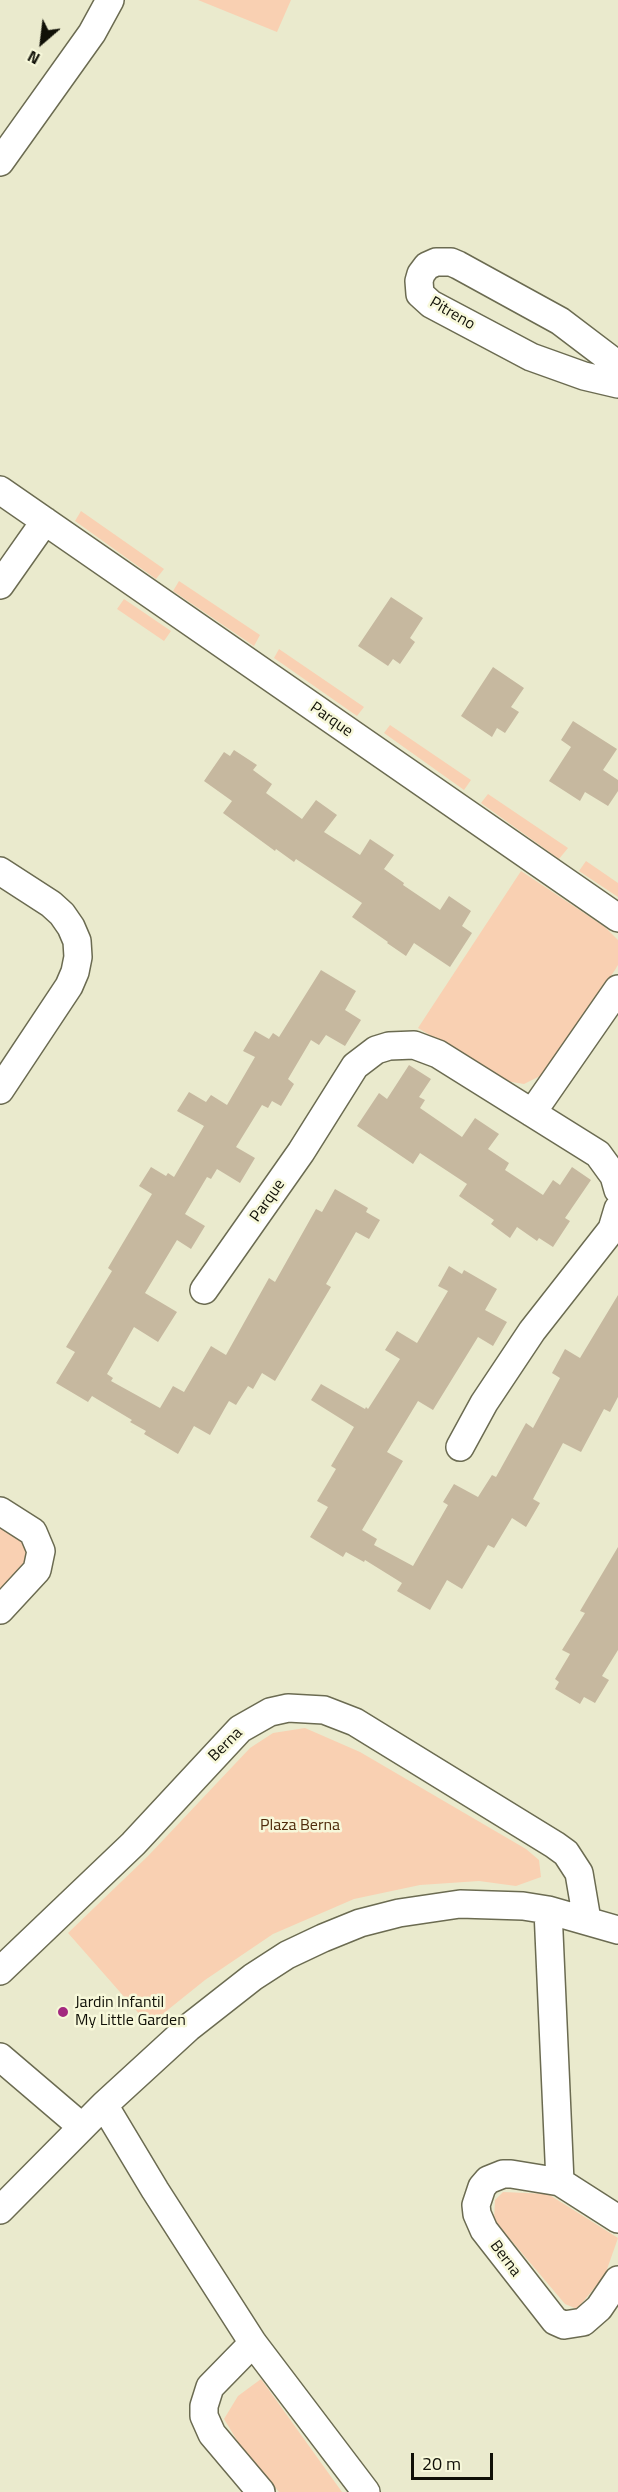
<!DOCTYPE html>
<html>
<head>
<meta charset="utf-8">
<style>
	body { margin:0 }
	#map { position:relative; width:618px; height:2492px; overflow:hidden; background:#eaeacd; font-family:"Titillium Web",sans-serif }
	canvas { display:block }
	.north { position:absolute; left:12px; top:12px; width:60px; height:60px; -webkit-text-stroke:4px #f7f8da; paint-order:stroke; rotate:208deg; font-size:16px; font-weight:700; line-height:24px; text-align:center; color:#101007 }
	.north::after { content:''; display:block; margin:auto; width:21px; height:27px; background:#101007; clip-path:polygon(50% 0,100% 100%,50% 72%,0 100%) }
	.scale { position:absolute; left:411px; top:2453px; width:82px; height:27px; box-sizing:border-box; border:3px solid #101007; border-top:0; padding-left:8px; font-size:18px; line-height:21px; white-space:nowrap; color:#101007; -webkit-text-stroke:4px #f7f8da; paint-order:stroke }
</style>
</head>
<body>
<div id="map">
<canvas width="618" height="2492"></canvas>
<div class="north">N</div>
<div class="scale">20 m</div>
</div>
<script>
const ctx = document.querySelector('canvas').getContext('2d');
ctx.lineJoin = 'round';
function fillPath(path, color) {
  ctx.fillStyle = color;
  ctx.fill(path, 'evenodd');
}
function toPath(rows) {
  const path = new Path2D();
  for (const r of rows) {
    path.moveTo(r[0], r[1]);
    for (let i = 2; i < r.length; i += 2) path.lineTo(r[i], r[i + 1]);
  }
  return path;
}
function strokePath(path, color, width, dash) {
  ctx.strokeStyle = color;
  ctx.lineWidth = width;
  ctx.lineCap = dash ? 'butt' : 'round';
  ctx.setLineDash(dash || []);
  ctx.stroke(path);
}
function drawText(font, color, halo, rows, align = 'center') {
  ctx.font = font + ' "Titillium Web",sans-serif';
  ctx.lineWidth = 5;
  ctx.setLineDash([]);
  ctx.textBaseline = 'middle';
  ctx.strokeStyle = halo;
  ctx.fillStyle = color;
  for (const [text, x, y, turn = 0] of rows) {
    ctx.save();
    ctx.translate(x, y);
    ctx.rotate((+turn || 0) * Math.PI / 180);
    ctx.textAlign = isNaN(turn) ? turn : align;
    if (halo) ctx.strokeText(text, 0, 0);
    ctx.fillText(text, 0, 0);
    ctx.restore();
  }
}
fillPath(toPath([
	[198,0,291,0,277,32],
	[81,511,164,569,156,579,75,521],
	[179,581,260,635,254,646,173,591],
	[124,599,171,631,164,641,117,609],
	[279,649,364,707,357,716,274,658],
	[390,725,471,780,464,790,384,733],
	[488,794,568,848,559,859,481,803],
	[586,861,618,883,618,897,579,871],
	[521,871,605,927,618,940,618,965,615,970,548,1068,542,1075,524,1084,506,1081,418,1028],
	[0,1527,19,1538,28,1548,25,1561,0,1591],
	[305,1728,360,1752,526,1849,539,1860,541,1877,516,1886,479,1881,420,1885,354,1899,273,1934,205,1980,149,2025,68,1933,148,1856,250,1748,273,1733],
	[503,2192,548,2194,618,2238,605,2275,577,2309,565,2304,494,2220,495,2200],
	[261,2379,342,2492,279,2492,243,2450,224,2419,238,2396]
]), '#f9d0b2');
fillPath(toPath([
	[391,597,423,618,410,638,415,642,400,664,393,659,388,666,358,646],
	[493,667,524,688,511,707,519,712,505,733,497,728,492,737,461,716],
	[573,721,617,749,603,770,618,780,618,791,608,806,585,792,580,801,549,781,571,747,561,740],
	[234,750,257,765,253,770,272,784,266,793,302,819,316,800,337,815,324,832,360,855,370,839,394,855,384,869,404,883,403,885,440,910,449,896,471,911,462,926,472,933,450,967,414,943,406,956,387,943,388,942,352,917,362,903,296,859,294,862,276,849,275,851,223,813,232,801,204,781,224,752,230,756],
	[321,970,356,991,345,1010,361,1020,345,1046,326,1035,319,1045,311,1040,288,1079,294,1084,281,1106,272,1101,268,1108,262,1105,236,1147,255,1158,240,1183,217,1169,211,1179,207,1177,185,1214,205,1226,191,1249,177,1240,145,1293,177,1312,158,1342,134,1327,107,1374,113,1378,111,1381,160,1408,173,1386,184,1392,211,1346,226,1355,269,1278,275,1282,316,1209,322,1212,335,1189,368,1208,366,1212,380,1220,369,1239,356,1232,326,1284,331,1287,275,1381,262,1373,253,1389,248,1386,236,1405,229,1401,210,1435,194,1426,178,1454,144,1434,146,1431,130,1422,132,1420,92,1396,88,1402,56,1383,75,1352,66,1347,112,1271,108,1268,152,1194,139,1186,151,1167,166,1176,168,1173,174,1177,204,1126,177,1111,189,1092,206,1102,211,1095,227,1105,255,1057,243,1051,255,1031,269,1039,273,1033,279,1037],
	[409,1065,431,1079,419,1097,425,1100,420,1108,462,1137,475,1118,499,1134,488,1149,509,1163,505,1170,543,1195,553,1180,560,1185,572,1167,591,1180,565,1218,570,1221,553,1247,539,1238,537,1241,517,1227,510,1238,491,1224,494,1220,459,1196,467,1184,420,1153,413,1164,357,1126,379,1093,387,1099],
	[449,1266,462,1274,464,1270,497,1289,485,1310,507,1322,493,1346,478,1337,433,1410,418,1401,387,1452,403,1461,362,1530,377,1539,374,1545,413,1566,448,1505,443,1502,454,1484,478,1497,492,1475,496,1477,526,1423,533,1428,560,1378,552,1373,565,1349,580,1358,618,1295,618,1397,610,1412,604,1409,581,1452,563,1443,533,1499,540,1503,526,1527,512,1518,494,1548,488,1545,462,1589,447,1580,430,1610,397,1591,402,1583,365,1560,364,1562,346,1552,343,1557,310,1537,328,1507,317,1501,336,1469,331,1466,354,1427,311,1400,321,1384,365,1409,366,1407,368,1409,400,1359,385,1350,397,1331,417,1343,448,1291,438,1286],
	[618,1547,618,1650,602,1676,609,1680,595,1703,584,1697,580,1704,555,1689,559,1682,555,1679,570,1654,562,1650,585,1613,580,1611]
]), '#c6b89f');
const minor = toPath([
	[0,162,92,33,110,0],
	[618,365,560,321,458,265,451,262,436,262,427,266,421,274,419,281,420,294,431,304,531,357,584,376,618,384],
	[0,490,618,918],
	[0,585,45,521],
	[0,871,51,904,62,914,71,927,77,941,78,957,75,972,69,986,0,1090],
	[532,1113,618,989],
	[204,1290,301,1152,355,1066,376,1050,389,1046,414,1045,438,1054,598,1154,614,1176,618,1190],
	[460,1447,484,1403,532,1331,612,1229,618,1209],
	[0,1511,33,1532,41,1551,37,1570,0,1610],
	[548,1910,560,2182],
	[0,1971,133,1844,240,1729,270,1712,288,1708,324,1710,355,1722,555,1845,566,1853,579,1873,587,1920],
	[0,2057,82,2127],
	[104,2105,155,2190,253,2343,366,2492],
	[0,2210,104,2105,188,2028,253,1977,287,1955,323,1938,360,1923,399,1913,460,1904,523,1906,548,1910,618,1930],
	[618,2219,560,2182,511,2174,503,2174,488,2180,482,2187,476,2205,477,2214,484,2230,555,2321,564,2325,583,2322,599,2308,618,2280],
	[253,2343,210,2387,204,2406,204,2416,212,2434,261,2492]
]);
strokePath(minor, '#6b6b51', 30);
strokePath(minor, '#fff', 27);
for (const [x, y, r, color] of [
	[63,2012,6,"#a3297f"]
]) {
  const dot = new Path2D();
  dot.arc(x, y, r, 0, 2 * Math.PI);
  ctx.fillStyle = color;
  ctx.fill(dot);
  strokePath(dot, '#f7f8da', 2);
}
drawText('16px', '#101007', '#f7f8da', [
	["Pitreno",452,314,30],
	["Parque",331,720,35],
	["Parque",268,1201,-55],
	["Berna",226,1745,-45],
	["Berna",505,2259,53]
]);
drawText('16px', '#4f2b0b', '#f7f8da', [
	["Plaza Berna",300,1826]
]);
drawText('16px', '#101007', '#f7f8da', [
	["Jardin Infantil",75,2003],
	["My Little Garden",75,2021]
], 'left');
</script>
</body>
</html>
